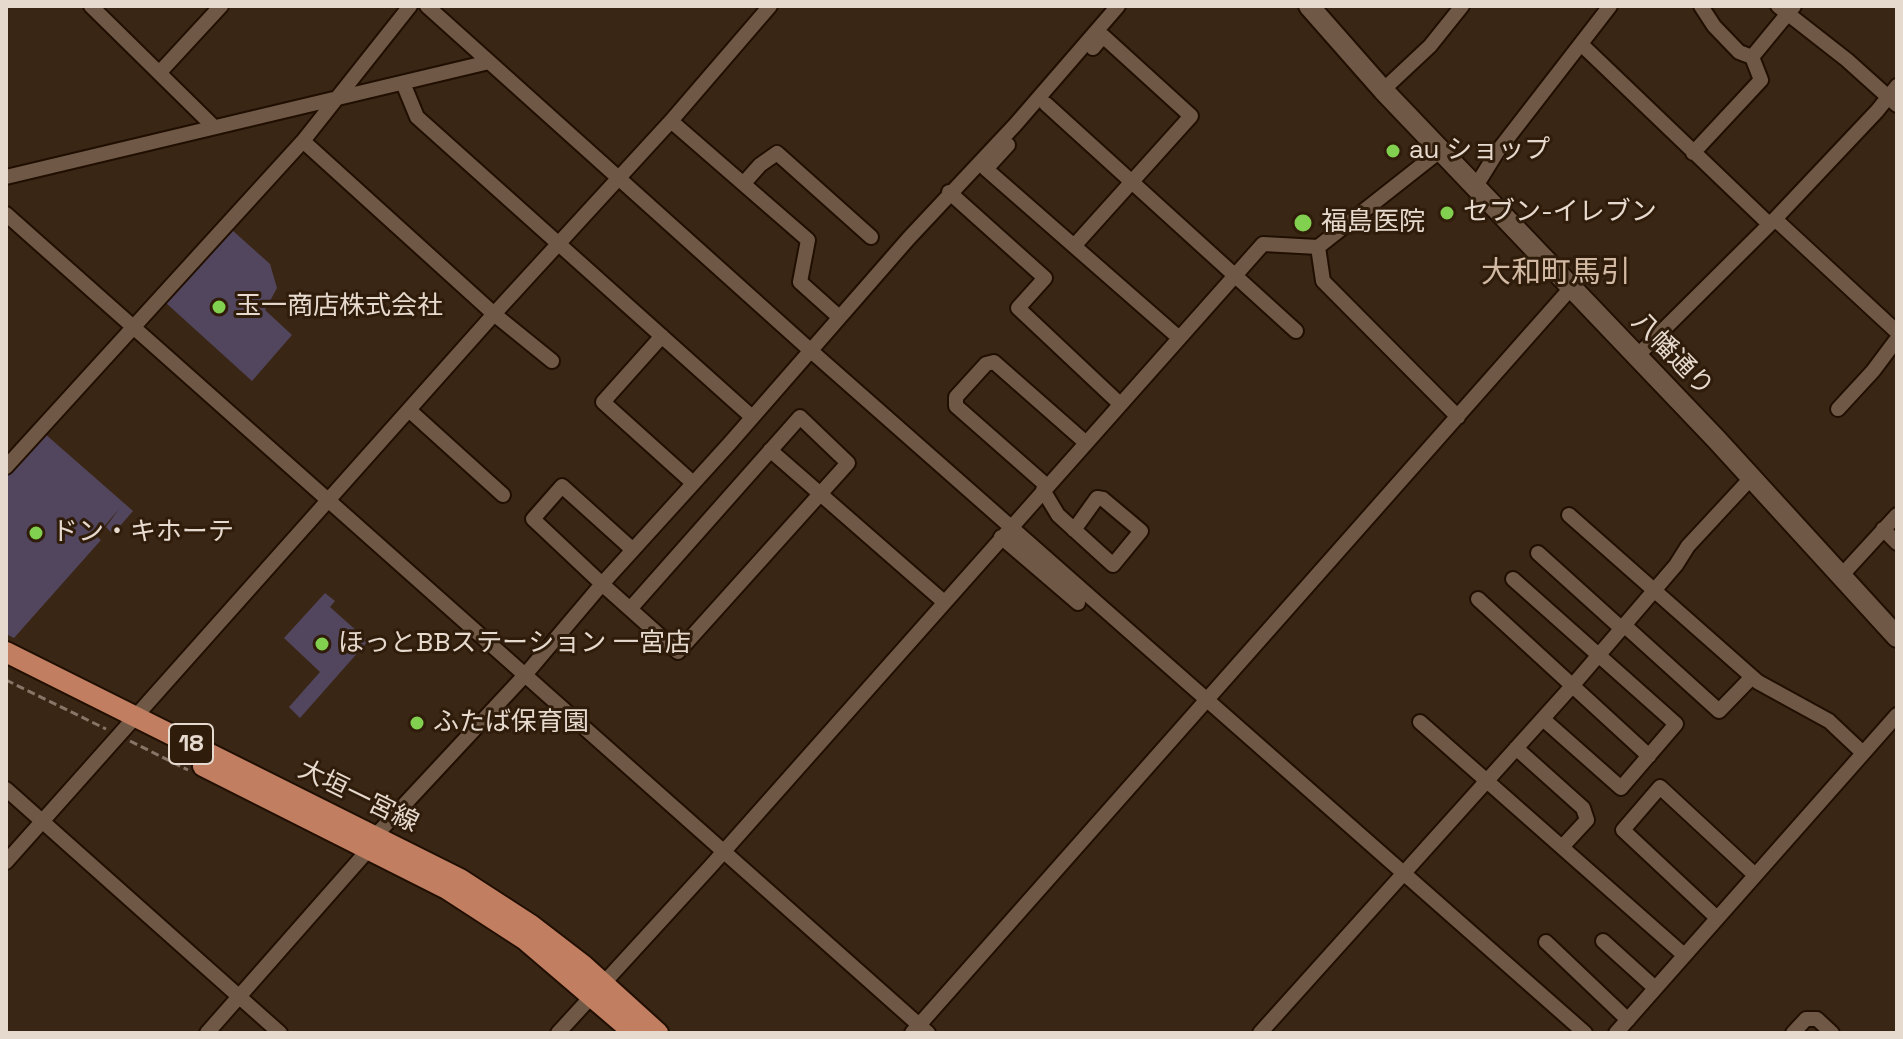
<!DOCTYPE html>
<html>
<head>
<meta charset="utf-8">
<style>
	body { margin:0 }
	#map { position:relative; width:1903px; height:1039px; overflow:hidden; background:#3a2614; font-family:"Space Grotesk",sans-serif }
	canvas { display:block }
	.frame { position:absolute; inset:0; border:8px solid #e6d9ce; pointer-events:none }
</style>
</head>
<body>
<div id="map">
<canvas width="1903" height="1039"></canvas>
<div class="frame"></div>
</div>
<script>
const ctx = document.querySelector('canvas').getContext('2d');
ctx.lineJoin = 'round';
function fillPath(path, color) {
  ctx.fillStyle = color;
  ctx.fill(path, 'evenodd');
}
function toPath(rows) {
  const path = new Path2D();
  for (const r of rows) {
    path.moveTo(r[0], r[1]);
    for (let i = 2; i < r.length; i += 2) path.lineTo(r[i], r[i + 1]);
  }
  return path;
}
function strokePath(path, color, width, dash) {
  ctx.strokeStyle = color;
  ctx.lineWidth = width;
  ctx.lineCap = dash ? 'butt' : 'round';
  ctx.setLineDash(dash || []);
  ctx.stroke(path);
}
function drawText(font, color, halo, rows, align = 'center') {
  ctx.font = font + ' "Space Grotesk","Noto Sans JP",sans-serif';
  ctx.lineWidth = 6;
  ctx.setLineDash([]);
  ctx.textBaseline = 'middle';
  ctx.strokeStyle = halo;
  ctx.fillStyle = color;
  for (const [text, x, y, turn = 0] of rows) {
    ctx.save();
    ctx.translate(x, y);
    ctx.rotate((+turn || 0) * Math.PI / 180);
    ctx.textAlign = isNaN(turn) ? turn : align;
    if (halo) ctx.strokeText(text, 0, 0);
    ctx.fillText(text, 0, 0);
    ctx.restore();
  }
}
fillPath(toPath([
	[232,230,270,264,277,288,265,310,292,335,252,381,166,303],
	[44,433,133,511,113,534,106,527,119,509,96,536,101,540,14,638,6,634,6,475],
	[325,593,335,601,330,607,368,641,300,718,289,707,320,672,284,638]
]), '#52465e');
const street = toPath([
	[91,6,214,127],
	[427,6,810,350,1585,1033],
	[1701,6,1714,26,1739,52,1752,57],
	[1778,6,1847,60,1897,105],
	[1581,44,1769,224],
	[160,72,221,6],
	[403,83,417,117,752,417],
	[1383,90,1430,46,1462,6],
	[1046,104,1296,331],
	[671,121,808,240,800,282,839,317],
	[303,141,494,314,552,361],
	[1008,145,986,169,1178,337],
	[1693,153,1761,80,1752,57,1794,6],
	[6,177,489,62],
	[744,183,760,165,777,153,871,237],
	[1476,186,1497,152,1610,6],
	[949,192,1045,278,1018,308,1120,404],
	[6,214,928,1033],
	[1775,219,1897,332],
	[1074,246,1191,116,1103,36,1093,48],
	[1318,247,1323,281,1458,417],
	[662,336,603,402,693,483],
	[1637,356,1775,219,1877,111,1897,86],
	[1838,409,1873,371,1897,339],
	[409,410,503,495],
	[770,450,944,602],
	[6,467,303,141,410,6],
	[1047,486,956,406,956,397,986,364,994,362,1085,442],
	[1043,490,1058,515,1113,565,1141,531,1103,499,1097,498,1074,530],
	[1569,515,1758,682,1829,721,1863,753],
	[1883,529,1897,543],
	[1001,537,1078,603],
	[1538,553,1621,628],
	[1841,576,1897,515],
	[1513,579,1676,724,1621,788,1543,719],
	[1478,599,1649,756],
	[630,609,800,417,848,463,678,652,630,609,602,584,533,519,562,486,633,550],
	[1624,625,1719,711,1752,677],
	[1420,722,1684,955],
	[1516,748,1583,808,1587,820,1562,847],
	[6,789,280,1033],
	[376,835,525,675,602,584,730,443,909,238,1015,125,1118,6],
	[6,862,494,314,671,121,770,6],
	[1717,918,1623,830,1660,787,1755,875],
	[1603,941,1655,988],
	[1546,942,1628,1020],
	[207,1033,369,849],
	[558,1033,710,867,1263,244,1318,247,1441,150],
	[912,1033,1571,288],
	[1260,1033,1573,685,1676,565,1688,546,1752,477],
	[1616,1033,1897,715],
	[1793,1033,1806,1019,1817,1019,1832,1033]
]);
const secondary = toPath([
	[1309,6,1383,90,1717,440,1897,637]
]);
const primary = toPath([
	[6,652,460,879,531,925,583,965,658,1033],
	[203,766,447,889,524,939,634,1033]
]);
strokePath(street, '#200e00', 18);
strokePath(secondary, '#200e00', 24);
strokePath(primary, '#200e00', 24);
strokePath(toPath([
	[6,680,106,729],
	[130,741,188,770]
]), '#877668', 3, [8, 4]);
strokePath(street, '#6f5845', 14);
strokePath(secondary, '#6f5845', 20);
strokePath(primary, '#c17e61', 20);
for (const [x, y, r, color] of [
	[1393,151,8,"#82d04f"],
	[1447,213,8,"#82d04f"],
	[1303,223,10,"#82d04f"],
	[219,307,8,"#82d04f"],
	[36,533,8,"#82d04f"],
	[322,644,8,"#82d04f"],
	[417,723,8,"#82d04f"]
]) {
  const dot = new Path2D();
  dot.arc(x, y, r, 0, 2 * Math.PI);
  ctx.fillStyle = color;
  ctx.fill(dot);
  strokePath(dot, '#2f1c0a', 3);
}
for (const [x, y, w] of [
	[191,744,44]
]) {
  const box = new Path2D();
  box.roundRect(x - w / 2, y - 20, w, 40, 6);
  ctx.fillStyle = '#2f1c0a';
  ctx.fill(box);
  strokePath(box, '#e6d9ce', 2);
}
drawText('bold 24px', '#e6d9ce', null, [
	["18",191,744]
]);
drawText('26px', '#e6d9ce', '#2f1c0a', [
	["au ショップ",1409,151],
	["セブン-イレブン",1463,213],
	["福島医院",1321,223],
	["玉一商店株式会社",235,307],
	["ドン・キホーテ",52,533],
	["ほっとBBステーション 一宮店",338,644],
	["ふたば保育園",433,723]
], 'left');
drawText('26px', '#e6d9ce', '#2f1c0a', [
	["八幡通り",1672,355,46],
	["大垣一宮線",358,797,26]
]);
drawText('30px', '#d2b9a3', '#2f1c0a', [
	["大和町馬引",1556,274]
]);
</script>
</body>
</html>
